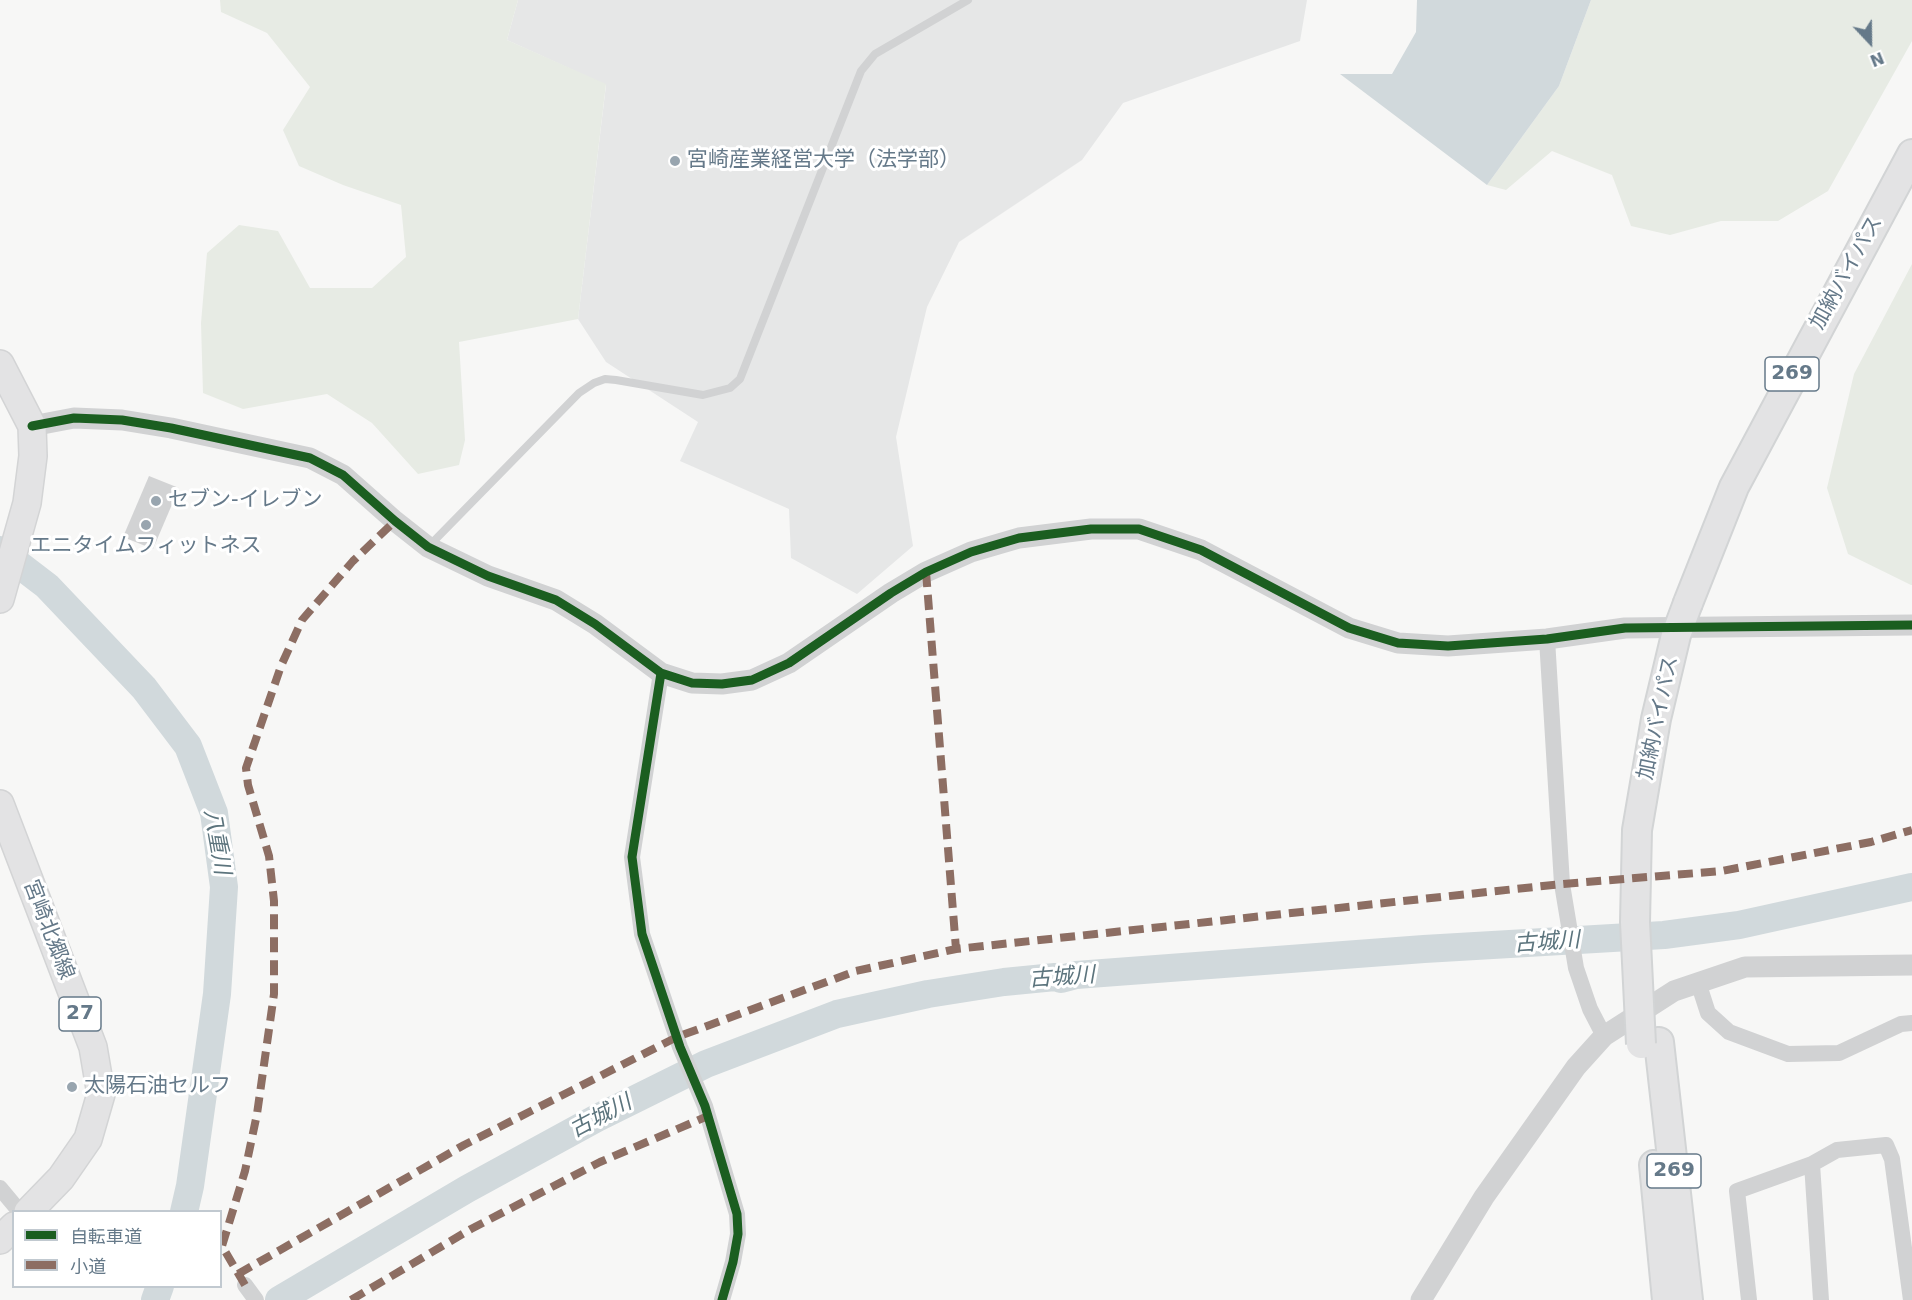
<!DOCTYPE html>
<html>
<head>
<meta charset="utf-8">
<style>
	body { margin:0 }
	#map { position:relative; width:1912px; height:1300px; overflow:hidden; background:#f7f7f6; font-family:"DejaVu Sans","Noto Sans JP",sans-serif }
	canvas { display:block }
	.legend { position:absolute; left:12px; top:1210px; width:210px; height:78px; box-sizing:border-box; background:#fff; border:2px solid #c1c9d0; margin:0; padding:8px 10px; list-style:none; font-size:18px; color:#657989 }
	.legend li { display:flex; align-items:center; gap:12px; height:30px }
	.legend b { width:30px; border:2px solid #c1c9d0 }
	.north { position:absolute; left:1840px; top:12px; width:60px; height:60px; -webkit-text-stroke:4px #fff; paint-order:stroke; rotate:158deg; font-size:16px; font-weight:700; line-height:24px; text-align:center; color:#657989 }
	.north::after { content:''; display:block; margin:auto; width:21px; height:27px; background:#657989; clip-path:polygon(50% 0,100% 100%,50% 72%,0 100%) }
</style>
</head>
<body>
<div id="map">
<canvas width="1912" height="1300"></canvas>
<ul class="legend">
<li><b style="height:8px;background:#1b5e20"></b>自転車道</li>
<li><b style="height:8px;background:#8d6e63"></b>小道</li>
</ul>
<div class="north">N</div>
</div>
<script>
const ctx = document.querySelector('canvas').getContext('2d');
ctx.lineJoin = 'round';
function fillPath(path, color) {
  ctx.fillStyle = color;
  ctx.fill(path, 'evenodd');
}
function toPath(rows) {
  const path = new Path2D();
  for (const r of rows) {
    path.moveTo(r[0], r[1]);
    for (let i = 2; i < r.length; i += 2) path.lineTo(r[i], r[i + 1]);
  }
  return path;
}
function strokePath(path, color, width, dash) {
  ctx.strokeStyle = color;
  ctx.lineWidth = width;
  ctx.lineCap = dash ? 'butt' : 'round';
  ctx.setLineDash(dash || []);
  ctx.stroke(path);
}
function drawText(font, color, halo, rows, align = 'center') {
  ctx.font = font + ' "DejaVu Sans","Noto Sans JP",sans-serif';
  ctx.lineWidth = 6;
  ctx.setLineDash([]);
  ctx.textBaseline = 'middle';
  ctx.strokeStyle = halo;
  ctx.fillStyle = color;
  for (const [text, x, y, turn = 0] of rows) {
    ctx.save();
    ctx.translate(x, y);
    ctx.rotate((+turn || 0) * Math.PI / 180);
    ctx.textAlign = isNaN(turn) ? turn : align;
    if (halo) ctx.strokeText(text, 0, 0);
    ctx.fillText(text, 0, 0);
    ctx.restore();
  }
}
fillPath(toPath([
	[518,0,1307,0,1300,41,1123,103,1082,160,959,242,927,307,896,437,913,546,857,594,791,558,789,509,680,461,698,422,606,362,578,319,606,85,507,40]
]), '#e6e7e7');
fillPath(toPath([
	[220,0,518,0,507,40,606,84,578,319,459,342,465,440,459,465,418,474,372,423,327,394,243,409,203,393,201,323,207,253,239,225,278,231,310,288,372,288,406,257,401,205,343,185,299,166,283,130,310,87,267,33,221,12],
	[1591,0,1912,0,1912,41,1828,191,1778,221,1721,221,1670,235,1631,226,1612,175,1552,151,1506,190,1487,185,1559,86],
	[1912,264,1912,585,1911,585,1848,554,1827,488,1854,374]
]), '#e7ebe4');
fillPath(toPath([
	[1417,0,1591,0,1559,86,1487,185,1340,74,1392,74,1416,32]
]), '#d1d9dc');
strokePath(toPath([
	[0,550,47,586,144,688,188,746,214,813,224,887,217,994,190,1186,184,1212],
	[155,1300,160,1286],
	[279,1300,467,1189,597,1118,706,1064,837,1014,928,994,1004,982,1055,977,1061,979,1076,975,1424,949,1664,935,1739,925,1912,887]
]), '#d1d9dc', 28);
fillPath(toPath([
	[149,476,179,488,153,549,123,537]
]), '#d2d3d4');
const primary = toPath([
	[0,364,32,426,33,456,27,503,0,599],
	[0,804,93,1047,101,1094,88,1139,61,1178,28,1212],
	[0,1240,14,1226]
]);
const trunk = toPath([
	[1688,603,1734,487,1912,154],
	[1659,1042,1688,1300],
	[1654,1165,1667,1300]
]);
strokePath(primary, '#d3d4d5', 30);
strokePath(trunk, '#d2d4d5', 32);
strokePath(toPath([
	[429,546,579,393,594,383,605,379,616,380,703,395,730,388,740,379,861,71,875,54,968,0]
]), '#d1d2d3', 8);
strokePath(toPath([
	[1547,639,1562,884,1576,968,1590,1009,1604,1036],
	[661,673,632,857,642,934,680,1047,705,1106,737,1214,738,1234,733,1262,722,1300],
	[1698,982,1708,1013,1729,1032,1788,1054,1839,1053,1901,1024,1912,1023],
	[1812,1164,1821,1300],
	[0,1188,20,1212],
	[245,1285,256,1300],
	[1749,1300,1737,1191,1812,1164,1837,1150,1886,1145,1892,1159,1911,1300]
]), '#d1d2d3', 16);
strokePath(toPath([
	[32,426,74,418,122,420,171,428,310,458,343,475,395,521,428,547,488,576,556,600,595,624,661,673,692,683,722,684,752,680,789,663,891,593,926,572,971,552,1019,538,1091,529,1139,529,1201,550,1349,628,1398,643,1448,646,1547,639,1625,628,1912,625],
	[1421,1300,1484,1197,1576,1067,1604,1036,1674,991,1745,967,1912,965]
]), '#d1d2d3', 21);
strokePath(primary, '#e3e3e4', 27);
strokePath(trunk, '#e3e3e4', 28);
const trunkBridge = toPath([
	[1641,1044,1635,922,1637,830,1656,719,1676,635,1688,603]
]);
strokePath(trunkBridge, '#d2d4d5', 32, []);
strokePath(trunkBridge, '#e3e3e4', 28);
strokePath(toPath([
	[926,572,956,949],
	[238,1274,464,1145,677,1037,856,971,956,949,1562,884,1722,871,1871,842,1912,830],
	[245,1285,222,1246,245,1171,257,1114,274,994,274,901,269,856,248,785,246,768,281,666,302,620,353,561,395,521],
	[351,1300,471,1229,600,1162,708,1116]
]), '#8d6e63', 8, [15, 8]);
strokePath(toPath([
	[32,426,74,418,122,420,171,428,310,458,343,475,395,521,428,547,488,576,556,600,595,624,661,673,692,683,722,684,752,680,789,663,891,593,926,572,971,552,1019,538,1091,529,1139,529,1201,550,1349,628,1398,643,1448,646,1547,639,1625,628,1912,625],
	[661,673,632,857,642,934,680,1047,705,1106,737,1214,738,1234,733,1262,722,1300]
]), '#1b5e20', 9);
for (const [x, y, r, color] of [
	[675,161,6,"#98a5af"],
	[156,501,6,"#98a5af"],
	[146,525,6,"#98a5af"],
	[72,1087,6,"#98a5af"]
]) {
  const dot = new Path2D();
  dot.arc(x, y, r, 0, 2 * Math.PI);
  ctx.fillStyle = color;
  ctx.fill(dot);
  strokePath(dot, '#fff', 2);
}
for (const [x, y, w] of [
	[1792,374,54],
	[80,1014,42],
	[1674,1171,54]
]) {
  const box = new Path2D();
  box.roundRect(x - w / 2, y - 17, w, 34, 4.5);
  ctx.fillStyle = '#fff';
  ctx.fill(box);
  strokePath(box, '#657989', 1.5);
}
drawText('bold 20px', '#657989', null, [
	["269",1792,374],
	["27",80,1014],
	["269",1674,1171]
]);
drawText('21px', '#657989', '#fff', [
	["宮崎産業経営大学（法学部）",687,161],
	["セブン-イレブン",168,501],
	["エニタイムフィットネス",146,547,"center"],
	["太陽石油セルフ",84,1087]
], 'left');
drawText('21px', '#657989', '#fff', [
	["加納バイパス",1847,273,-61],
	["加納バイパス",1659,718,-78],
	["宮崎北郷線",48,930,69]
]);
drawText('italic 22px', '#5c747d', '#fff', [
	["八重川",216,842,80],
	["古城川",1547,943,-4],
	["古城川",1062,978,-4],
	["古城川",601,1117,-28]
]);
</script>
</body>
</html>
